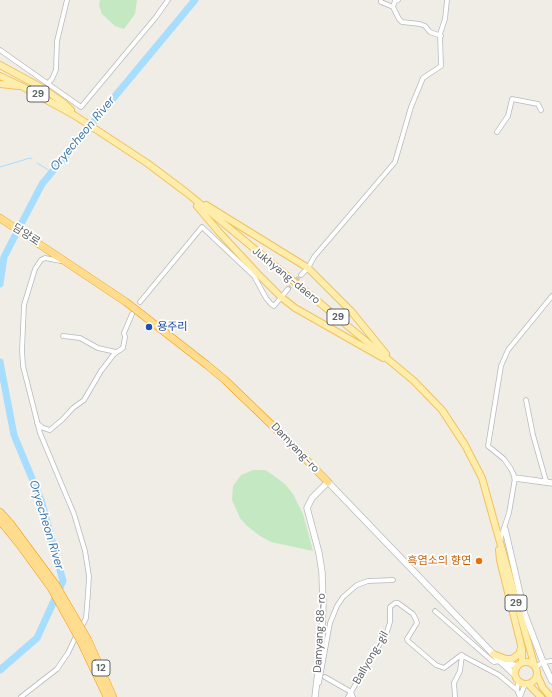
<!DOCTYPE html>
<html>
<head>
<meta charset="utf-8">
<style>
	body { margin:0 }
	canvas { display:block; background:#f0ede6 }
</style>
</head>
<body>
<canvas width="552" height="697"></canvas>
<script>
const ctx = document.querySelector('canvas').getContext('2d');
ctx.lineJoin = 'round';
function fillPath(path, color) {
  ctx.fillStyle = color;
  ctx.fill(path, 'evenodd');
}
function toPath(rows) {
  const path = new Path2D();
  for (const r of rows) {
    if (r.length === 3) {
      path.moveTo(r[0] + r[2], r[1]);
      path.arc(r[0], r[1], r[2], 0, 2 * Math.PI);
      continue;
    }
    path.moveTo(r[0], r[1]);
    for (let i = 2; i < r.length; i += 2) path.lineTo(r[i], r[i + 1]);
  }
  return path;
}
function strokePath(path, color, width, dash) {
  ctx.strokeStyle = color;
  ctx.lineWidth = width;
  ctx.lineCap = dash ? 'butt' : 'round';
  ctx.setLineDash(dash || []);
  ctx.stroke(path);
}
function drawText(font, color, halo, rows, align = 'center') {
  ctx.font = font + ' "DM Sans","Noto Sans KR",sans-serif';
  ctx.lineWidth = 3.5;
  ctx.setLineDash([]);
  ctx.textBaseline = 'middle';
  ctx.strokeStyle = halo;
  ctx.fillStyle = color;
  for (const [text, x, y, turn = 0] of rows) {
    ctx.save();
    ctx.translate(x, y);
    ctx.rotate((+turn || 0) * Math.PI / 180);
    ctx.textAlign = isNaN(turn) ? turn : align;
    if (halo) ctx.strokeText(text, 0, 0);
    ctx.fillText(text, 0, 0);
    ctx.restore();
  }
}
fillPath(toPath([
	[100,0,137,0,135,14,124,29,115,26,102,14,99,6],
	[253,470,265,470,270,473,285,484,293,494,303,514,313,551,271,542,260,536,246,525,240,518,232,500,233,486,241,475]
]), '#c4e8c2');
strokePath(toPath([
	[37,163,52,172],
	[0,167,30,158,32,159]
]), '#a7ddff', 1);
strokePath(toPath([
	[0,284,4,257,42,184,195,0],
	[0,362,14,435,41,500,63,581,37,638,0,670]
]), '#a7ddff', 7);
strokePath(toPath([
	[288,289,301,275]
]), '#cbcac6', 4, [4, 2]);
const street = toPath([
	[381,0,381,2,393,7,399,19,402,22,420,24,425,26,430,32,441,36],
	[393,7,395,1,398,0],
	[0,50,81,107,156,17,168,0],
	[48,83,52,79,56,70,57,41,67,0],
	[497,132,508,116,512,99,538,104,541,110],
	[61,261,45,258,41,260,35,269,24,305,22,350,23,366,40,433,74,514,85,551,89,576,88,594,86,618,81,628],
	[301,275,308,268,314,257,395,162,411,107,423,78,441,66,440,34,445,19,447,0],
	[140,302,202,227,254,276,266,298,271,304,274,306,288,289],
	[63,336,80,338,98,348,116,352],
	[526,400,533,435,546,481],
	[37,423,43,428,50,430,63,419,73,408,84,400,101,371,114,354,123,348,125,337,124,333,132,314],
	[500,540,509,513,515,478,511,469,504,459,488,446,501,366,508,350,552,296],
	[435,611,491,660,494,662,500,661],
	[536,667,543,662,552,661],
	[325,677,351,692,353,697],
	[518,681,517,690,520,697],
	[319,683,330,623,337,606,343,597,357,585,368,581,393,580],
	[21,697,57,669,68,653,77,634],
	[348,697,387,632,390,622,390,607,395,603,398,603,413,614,416,620,417,623,407,639,408,641,436,665,444,668,461,655,499,675,517,690],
	[455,697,454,683,460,671,462,655],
	[520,697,525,684]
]);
const secondary = toPath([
	[515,478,552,483],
	[505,529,525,615,543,662,552,681],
	[501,662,515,675],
	[315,697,322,638,323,605,322,572,319,553,307,508,312,498,328,482,497,658,501,662,517,666]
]);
const primary = toPath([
	[0,65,44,89,65,104,71,110],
	[0,76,23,87,74,115,147,163,187,193,396,366,414,381,442,410,465,445,482,478,534,664],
	[0,84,18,86],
	[206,205,308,268,351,311,386,354],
	[197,206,219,232,258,274,281,297,295,308,383,358],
	[499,550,500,560,522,649,522,662],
	[493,654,506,659,512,659,519,654,521,648],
	[526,673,11],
	[537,675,543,688,551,697],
	[528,684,541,697]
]);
const highway = toPath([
	[0,218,126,302,207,365,225,380,277,430,328,482],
	[0,512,10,523],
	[0,521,6,528],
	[88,640,113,697],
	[81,642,107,697]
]);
strokePath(street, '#b6b9bd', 5.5);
strokePath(secondary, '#b7bbc0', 7);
strokePath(primary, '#f4c15a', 8);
strokePath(highway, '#f69c00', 8);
strokePath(street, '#fff', 4);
strokePath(secondary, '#fff', 5.5);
strokePath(primary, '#ffedac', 6);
strokePath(highway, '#ffdc8e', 7);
const highwayBridge = toPath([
	[10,523,56,585,88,640],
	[6,528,19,544,51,588,81,642]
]);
strokePath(highwayBridge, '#f69c00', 8, []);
strokePath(highwayBridge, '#ffdc8e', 7);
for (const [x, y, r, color] of [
	[149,327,4,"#1a4fb4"],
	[479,561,4,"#e8710a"]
]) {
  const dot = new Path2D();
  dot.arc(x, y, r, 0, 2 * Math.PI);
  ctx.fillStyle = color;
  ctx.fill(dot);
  strokePath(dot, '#fff', 1.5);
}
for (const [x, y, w] of [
	[38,94,22],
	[338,317,22],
	[516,603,22],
	[101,668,18]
]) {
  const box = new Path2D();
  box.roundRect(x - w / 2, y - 8, w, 16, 3);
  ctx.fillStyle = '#fff';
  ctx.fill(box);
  strokePath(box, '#5d6266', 1);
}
drawText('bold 10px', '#5d6266', null, [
	["29",38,94],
	["29",338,317],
	["29",516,603],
	["12",101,668]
]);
drawText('11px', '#5d6266', '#fff', [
	["담양로",26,235,33],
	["Jukhyang-daero",286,276,39],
	["Damyang-ro",295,448,46],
	["Damyang 88-ro",320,633,-87],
	["Ballyong-gil",371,658,-60]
]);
drawText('11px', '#164399', '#fff', [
	["용주리",157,327]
], 'left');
drawText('11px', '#c56008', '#fff', [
	["흑염소의 향연",471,561]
], 'right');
drawText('italic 12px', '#3d79ab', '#fff', [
	["Oryecheon River",83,134,-50],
	["Oryecheon River",46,525,73]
]);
</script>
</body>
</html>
